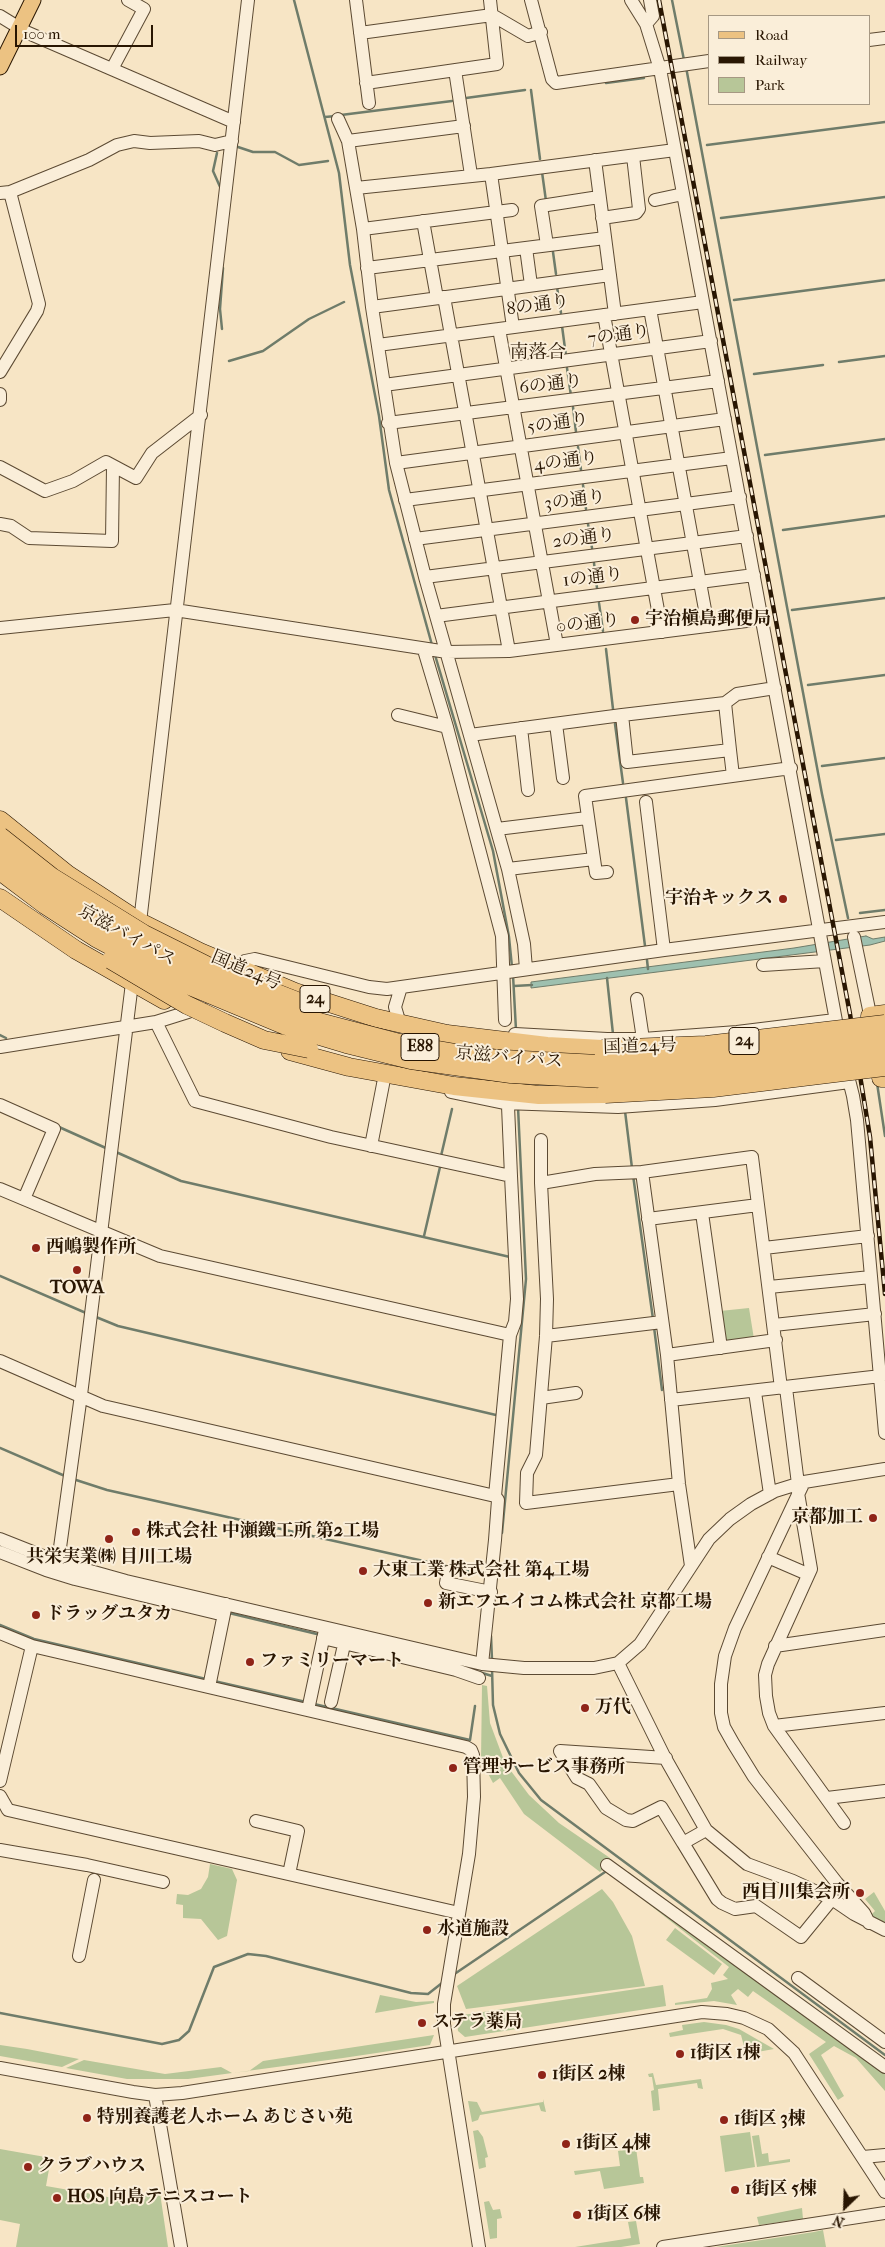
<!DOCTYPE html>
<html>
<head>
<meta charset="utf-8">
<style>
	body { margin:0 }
	#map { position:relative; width:885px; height:2247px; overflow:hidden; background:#f7e5c5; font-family:"IM FELL French Canon",serif }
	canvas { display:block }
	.legend { position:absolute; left:708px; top:15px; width:162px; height:90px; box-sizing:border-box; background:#faeed9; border:1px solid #a69883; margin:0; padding:6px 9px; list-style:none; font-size:15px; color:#291602 }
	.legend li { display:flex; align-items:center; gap:10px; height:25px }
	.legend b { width:25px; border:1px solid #a69883 }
	.north { position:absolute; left:820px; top:2182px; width:50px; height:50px; -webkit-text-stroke:4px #faeed9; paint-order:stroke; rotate:204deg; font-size:14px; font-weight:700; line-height:20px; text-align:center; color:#291602 }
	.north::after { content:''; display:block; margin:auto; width:18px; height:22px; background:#291602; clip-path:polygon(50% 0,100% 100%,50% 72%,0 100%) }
	.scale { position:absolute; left:15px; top:25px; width:138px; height:22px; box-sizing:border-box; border:2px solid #291602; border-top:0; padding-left:6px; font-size:15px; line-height:18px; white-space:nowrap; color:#291602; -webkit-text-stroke:4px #faeed9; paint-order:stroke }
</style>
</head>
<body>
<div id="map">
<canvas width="885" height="2247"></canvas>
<ul class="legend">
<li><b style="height:6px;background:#ecc282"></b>Road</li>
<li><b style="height:6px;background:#291602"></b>Railway</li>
<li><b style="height:14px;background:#b7c698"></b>Park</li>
</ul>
<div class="north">N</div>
<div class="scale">100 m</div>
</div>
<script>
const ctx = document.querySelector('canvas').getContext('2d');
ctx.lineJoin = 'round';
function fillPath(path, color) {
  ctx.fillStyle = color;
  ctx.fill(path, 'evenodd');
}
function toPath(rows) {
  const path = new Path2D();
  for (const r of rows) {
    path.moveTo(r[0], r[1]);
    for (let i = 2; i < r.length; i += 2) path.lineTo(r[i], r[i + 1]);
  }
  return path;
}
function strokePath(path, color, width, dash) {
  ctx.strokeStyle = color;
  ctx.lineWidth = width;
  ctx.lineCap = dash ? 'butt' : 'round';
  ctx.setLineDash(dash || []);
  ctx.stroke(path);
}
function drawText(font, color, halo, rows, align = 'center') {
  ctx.font = font + ' "IM FELL French Canon","Noto Serif JP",serif';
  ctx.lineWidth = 4;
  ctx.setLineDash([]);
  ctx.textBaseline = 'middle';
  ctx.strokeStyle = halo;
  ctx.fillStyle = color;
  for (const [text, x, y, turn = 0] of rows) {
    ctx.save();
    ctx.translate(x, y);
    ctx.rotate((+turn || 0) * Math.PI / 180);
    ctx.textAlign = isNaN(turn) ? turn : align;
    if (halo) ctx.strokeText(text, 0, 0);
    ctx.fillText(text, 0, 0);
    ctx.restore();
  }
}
fillPath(toPath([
	[749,1308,754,1339,727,1343,723,1340,720,1311],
	[482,1685,487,1686,490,1723,505,1763,529,1795,559,1823,610,1858,611,1862,600,1872,524,1814,500,1778,493,1783,481,1760],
	[210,1864,232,1869,237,1880,227,1936,218,1940,201,1919,183,1918,183,1905,176,1904,177,1894,188,1895,201,1889,208,1877],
	[623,1870,630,1873,885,2061,885,2091,856,2058,834,2046,821,2055,844,2096,838,2100,809,2054,826,2042,753,1991,748,1997,738,1989,731,1995,737,2005,714,2001,675,2005,675,2003,707,1998,712,1989,711,1983,728,1979,723,1975,729,1967,613,1876],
	[602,1889,613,1902,632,1936,645,1986,466,2009,457,1986],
	[874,1892,885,1911,885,1927,871,1915,875,1911,865,1899],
	[675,1928,722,1964,714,1975,666,1940],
	[663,1985,666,2006,465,2037,458,2031,456,2016],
	[380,1995,416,2002,434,2001,434,2003,375,2013],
	[704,2022,726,2025,739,2029,774,2049,746,2054,741,2035,723,2029,670,2037,669,2033,683,2030,682,2025],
	[434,2035,430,2045,343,2058,188,2079,127,2079,66,2068,84,2060,165,2074,221,2067,232,2073,249,2071,263,2061],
	[0,2045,27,2049,79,2059,62,2067,0,2056],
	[653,2073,656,2085,701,2079,703,2089,698,2088,697,2083,658,2089,660,2110,653,2111,651,2091,654,2090,652,2077,649,2077,648,2074],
	[543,2099,546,2112,541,2111,539,2105,480,2115,478,2120,472,2122,468,2101,477,2102,482,2112,543,2102],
	[478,2130,483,2137,488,2157,485,2158,486,2167,479,2169,473,2131],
	[750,2132,755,2167,725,2172,720,2136],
	[759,2135,762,2154,768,2153,769,2162,790,2159,790,2162,757,2167,752,2136],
	[636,2148,640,2177,643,2177,644,2183,604,2189,600,2171,575,2175,574,2171,620,2166,618,2151],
	[0,2149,51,2158,46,2186,92,2194,93,2191,96,2192,96,2195,131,2201,132,2195,160,2193,168,2247,16,2247,20,2224,0,2220],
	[489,2201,493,2210,500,2209,502,2218,497,2219,497,2238,490,2239,484,2202],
	[802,2208,803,2219,759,2225,757,2217],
	[636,2221,640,2244,621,2247,575,2247,631,2238,628,2222],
	[823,2230,826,2247,716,2247,814,2232]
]), '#b7c698');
const water = toPath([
	[866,936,873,939,885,937,885,941,870,945,531,988,531,982,794,948,866,936]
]);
fillPath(water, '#9ec0af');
strokePath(water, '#6f7c6a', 1);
strokePath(toPath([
	[294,0,339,173,350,265,379,416,389,490,432,645],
	[672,0,684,60],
	[686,67,822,794,848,918],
	[606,83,644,78],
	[531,90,540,159],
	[466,98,525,90],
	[341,115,452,101],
	[325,117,336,116],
	[707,145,885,122],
	[235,146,253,152,275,152,299,165,328,161],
	[217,153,213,171,221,189],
	[542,172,546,201],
	[721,218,885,197],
	[553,252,556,274],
	[557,287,561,313],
	[734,300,885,280],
	[562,326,566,356],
	[222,329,220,309,223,268],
	[229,361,263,351,309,319,344,302],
	[839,362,885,356],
	[567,368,571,396],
	[754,374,823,365],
	[573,407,576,432],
	[578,447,581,470],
	[765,455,885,439],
	[583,485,586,509],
	[588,524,592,548],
	[783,530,885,516],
	[594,563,597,588],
	[599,603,603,631],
	[792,610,885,598],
	[606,649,613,709],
	[435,655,493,851,509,937,512,967],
	[808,685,885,675],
	[615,724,623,783],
	[822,766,885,758],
	[626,798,645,946],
	[836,840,885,834],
	[860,913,885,910],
	[647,960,648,969],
	[513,975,516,1030],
	[607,978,613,1034],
	[514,986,532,985],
	[0,1035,6,1038],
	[877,1083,885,1136],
	[625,1111,632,1168],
	[59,1127,108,1149],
	[116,1152,181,1181,510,1257],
	[441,1156,452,1109],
	[633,1175,653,1319],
	[424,1236,440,1167],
	[0,1276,86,1313],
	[96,1317,118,1326,496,1415],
	[654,1327,662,1390],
	[0,1448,65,1476],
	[73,1479,107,1490,486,1575],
	[502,1533,526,1279,518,1107],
	[229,1613,321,1635],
	[0,1625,34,1639,206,1679],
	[491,1636,492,1660],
	[492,1668,493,1705,500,1734,519,1773,541,1800,885,2055],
	[479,1672,492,1676],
	[214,1681,306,1702],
	[314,1704,470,1740,475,1706],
	[453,1975,608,1870],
	[0,2013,162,2044,179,2040,189,2031,214,1967,248,1954,266,1956,411,1993,428,1994,442,1983]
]), '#6f7c6a', 2.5);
const minor = toPath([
	[356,0,369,103],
	[531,0,552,79,556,83,709,61],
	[631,0,646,24,660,69,839,1037],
	[0,16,26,32,234,122],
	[646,24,653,16,650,0],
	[360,33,492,15,528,36,541,32],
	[869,40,885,38],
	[112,69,144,9,128,0],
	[455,70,471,175],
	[366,83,497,64,490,0],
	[338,119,348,141,363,229,372,307,396,463,425,577,508,869,524,944,526,969],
	[348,141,464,126],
	[595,160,615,314],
	[491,174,513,327],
	[356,188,491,174,675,150],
	[0,193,10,192,89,160,117,145,134,141,150,143,199,141,215,145,232,141],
	[655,200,683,194],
	[602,218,636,213,639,209,633,156],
	[423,221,437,298],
	[363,229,512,210],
	[547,245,541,206,599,197],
	[526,248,531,285],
	[367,268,605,238],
	[444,297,509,651],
	[372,307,610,275],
	[650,309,708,626],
	[604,315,662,632],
	[499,329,557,645],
	[378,345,703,302],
	[0,372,37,311,39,304,10,192],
	[384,385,711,341],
	[0,394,0,400],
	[388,423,718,381],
	[396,463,725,419],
	[0,467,45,491,73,481,106,462,136,478,152,453,201,415],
	[405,500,732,458],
	[0,524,11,526,29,538,112,541,113,466],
	[415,539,740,497],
	[425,577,747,536],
	[436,616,754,575],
	[0,628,175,610,447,652,509,651,762,619],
	[424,650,447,727,502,936,505,1020],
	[725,703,730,750,627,762,622,715,725,703,737,694,775,688],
	[398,715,447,727],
	[556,724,563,778],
	[521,728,528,790],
	[470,735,622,715],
	[730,750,733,776],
	[646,802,664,950],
	[497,829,587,818],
	[594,859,596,873,607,872],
	[508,869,594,859,585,796,791,768],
	[140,922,248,0],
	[854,937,872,1024],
	[763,965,825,961],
	[232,969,245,961,255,959,369,987,387,989,664,950,885,922],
	[637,999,643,1039],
	[156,1022,195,1101,331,1137,511,1176,517,1299,515,1322,510,1335,495,1496,498,1500,495,1540,482,1664],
	[400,1024,395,1007,401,987],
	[515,1034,607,1039,643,1039,737,1032,835,1020],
	[0,1047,156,1022,188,1012,212,988],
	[845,1064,853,1096,857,1120,885,1433],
	[451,1092,504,1103,618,1107,715,1100,849,1082],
	[0,1105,54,1129,24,1199],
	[508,1106,511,1176],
	[371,1146,385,1074],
	[642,1172,667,1355,679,1484,691,1566],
	[541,1183,541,1140],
	[0,1189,160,1256,510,1335],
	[702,1213,721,1348],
	[648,1219,758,1205],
	[764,1248,868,1236],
	[769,1287,871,1277],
	[774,1325,875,1314],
	[546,1336,662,1322],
	[667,1355,776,1340],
	[0,1361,103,1406,495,1496],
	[786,1388,798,1484],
	[755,1392,770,1494],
	[541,1398,576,1393],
	[671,1400,881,1376],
	[804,1482,735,1628,725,1656,721,1684,721,1713,724,1727,733,1743,754,1777,837,1883,864,1913,869,1923],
	[679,1484,526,1503,527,1473,536,1455,546,1336,547,1299,541,1183,595,1174,642,1172,752,1157,781,1388],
	[798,1493,811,1569,768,1664,765,1675,766,1696,769,1713,774,1726,844,1823],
	[0,1539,58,1562,126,1581,482,1664,524,1668,594,1668,618,1663,640,1644,709,1539,730,1519,751,1504,775,1491,804,1482,885,1469],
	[0,1552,46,1570,75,1579,216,1613],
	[768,1557,805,1573],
	[58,1562,81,1395,132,983],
	[448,1572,446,1583,491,1592],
	[0,1633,32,1646,466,1747,471,1750,473,1755,474,1797,469,1854,444,2004,444,2024,479,2247],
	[323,1638,456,1670,479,1678],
	[775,1646,885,1630],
	[618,1663,664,1756,706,1830,747,1864,793,1881,832,1899,854,1914,885,1930],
	[209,1687,226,1604],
	[331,1702,346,1636],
	[308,1710,325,1630],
	[774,1726,885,1713],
	[666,1758,560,1751,577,1778,589,1784,606,1808,626,1820,633,1821,661,1807,683,1843],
	[0,1781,32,1646],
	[0,1796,8,1810,459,1913],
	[827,1798,885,1791],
	[256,1821,298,1831,289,1874],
	[706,1830,683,1843,717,1899,722,1903,735,1909,756,1906,801,1937,832,1899],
	[0,1850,87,1865,163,1882],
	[607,1865,885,2067],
	[79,1956,94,1880],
	[798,1978,885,2042],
	[0,2068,133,2092,155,2095,182,2093,702,2012,727,2014,744,2018,768,2029,794,2053,885,2192],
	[155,2095,181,2247],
	[863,2157,885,2155],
	[663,2247,885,2213]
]);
const major = toPath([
	[0,67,33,0]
]);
const highway = toPath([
	[0,820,67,874,140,922,200,952,295,992,376,1018,447,1034,547,1046,602,1049],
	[0,898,76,950,164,1000],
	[870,1016,885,1014],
	[290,1051,349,1067,454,1086,539,1095,605,1094],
	[881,1078,885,1078]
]);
strokePath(minor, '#5c4a33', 14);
strokePath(major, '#291602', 17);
strokePath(highway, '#291602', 19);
strokePath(minor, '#faeed9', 12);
strokePath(major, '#ecc282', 15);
strokePath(highway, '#ecc282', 18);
const rail = toPath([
	[659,0,850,1014,870,1137,885,1294]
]);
strokePath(rail, '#291602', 4.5);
strokePath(rail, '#faeed9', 2.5, [8]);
const highwayBridge = toPath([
	[0,836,52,877,144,934,210,967,307,1005],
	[0,852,86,915,165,959,267,1004,319,1022,403,1044,485,1058,598,1064,727,1057,885,1038],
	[0,871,45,905,96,938,173,979,286,1026,346,1044,411,1060,511,1074,605,1079,733,1071,885,1054],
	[111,960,187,1005,225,1023,264,1040,309,1049],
	[602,1049,706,1045,885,1024],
	[605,1094,713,1088,885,1067]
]);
strokePath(highwayBridge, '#291602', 19, []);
strokePath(highwayBridge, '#ecc282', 18);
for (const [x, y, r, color] of [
	[635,620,5,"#8f2418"],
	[783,899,5,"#8f2418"],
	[36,1248,5,"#8f2418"],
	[77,1270,5,"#8f2418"],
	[873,1518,5,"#8f2418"],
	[136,1532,5,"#8f2418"],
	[109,1539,5,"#8f2418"],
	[363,1571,5,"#8f2418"],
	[428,1603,5,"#8f2418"],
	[36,1615,5,"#8f2418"],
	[250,1662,5,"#8f2418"],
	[585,1708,5,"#8f2418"],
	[453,1768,5,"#8f2418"],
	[860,1893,5,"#8f2418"],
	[427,1930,5,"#8f2418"],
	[422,2023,5,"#8f2418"],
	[680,2054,5,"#8f2418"],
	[542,2075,5,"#8f2418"],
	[87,2118,5,"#8f2418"],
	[724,2120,5,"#8f2418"],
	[566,2144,5,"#8f2418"],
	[28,2167,5,"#8f2418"],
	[735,2190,5,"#8f2418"],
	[57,2198,5,"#8f2418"],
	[577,2215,5,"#8f2418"]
]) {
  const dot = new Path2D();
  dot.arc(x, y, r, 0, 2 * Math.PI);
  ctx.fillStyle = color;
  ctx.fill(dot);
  strokePath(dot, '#faeed9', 2);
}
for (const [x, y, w] of [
	[315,999,30],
	[744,1041,30],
	[420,1047,38]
]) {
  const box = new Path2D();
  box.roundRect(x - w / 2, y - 13.5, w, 27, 4);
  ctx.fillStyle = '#faeed9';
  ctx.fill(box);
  strokePath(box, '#291602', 1);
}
drawText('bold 16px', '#291602', null, [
	["24",315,999],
	["24",744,1041],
	["E88",420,1047]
]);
drawText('18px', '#291602', '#faeed9', [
	["8の通り",538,306,-8],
	["7の通り",619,336,-8],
	["6の通り",551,385,-7],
	["5の通り",558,424,-8],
	["4の通り",566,462,-7],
	["3の通り",575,501,-7],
	["2の通り",584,539,-7],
	["1の通り",593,578,-7],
	["0の通り",588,624,-7],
	["京滋バイパス",127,936,29],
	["国道24号",246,971,23],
	["国道24号",640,1047,-2],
	["京滋バイパス",509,1058,5]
]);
drawText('bold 18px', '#291602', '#faeed9', [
	["宇治槇島郵便局",645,620],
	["宇治キックス",773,899,"right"],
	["西嶋製作所",46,1248],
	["TOWA",77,1289,"center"],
	["京都加工",863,1518,"right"],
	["株式会社 中瀬鐵工所 第2工場",146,1532],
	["共栄実業㈱ 目川工場",109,1558,"center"],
	["大東工業 株式会社 第4工場",373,1571],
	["新エフエイコム株式会社 京都工場",438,1603],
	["ドラッグユタカ",46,1615],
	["ファミリーマート",260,1662],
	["万代",595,1708],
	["管理サービス事務所",463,1768],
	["西目川集会所",850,1893,"right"],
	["水道施設",437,1930],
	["ステラ薬局",432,2023],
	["1街区 1棟",690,2054],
	["1街区 2棟",552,2075],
	["特別養護老人ホーム あじさい苑",97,2118],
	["1街区 3棟",734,2120],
	["1街区 4棟",576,2144],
	["クラブハウス",38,2167],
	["1街区 5棟",745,2190],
	["HOS 向島テニスコート",67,2198],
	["1街区 6棟",587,2215]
], 'left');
drawText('19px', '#291602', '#faeed9', [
	["南落合",538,353]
]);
</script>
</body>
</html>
